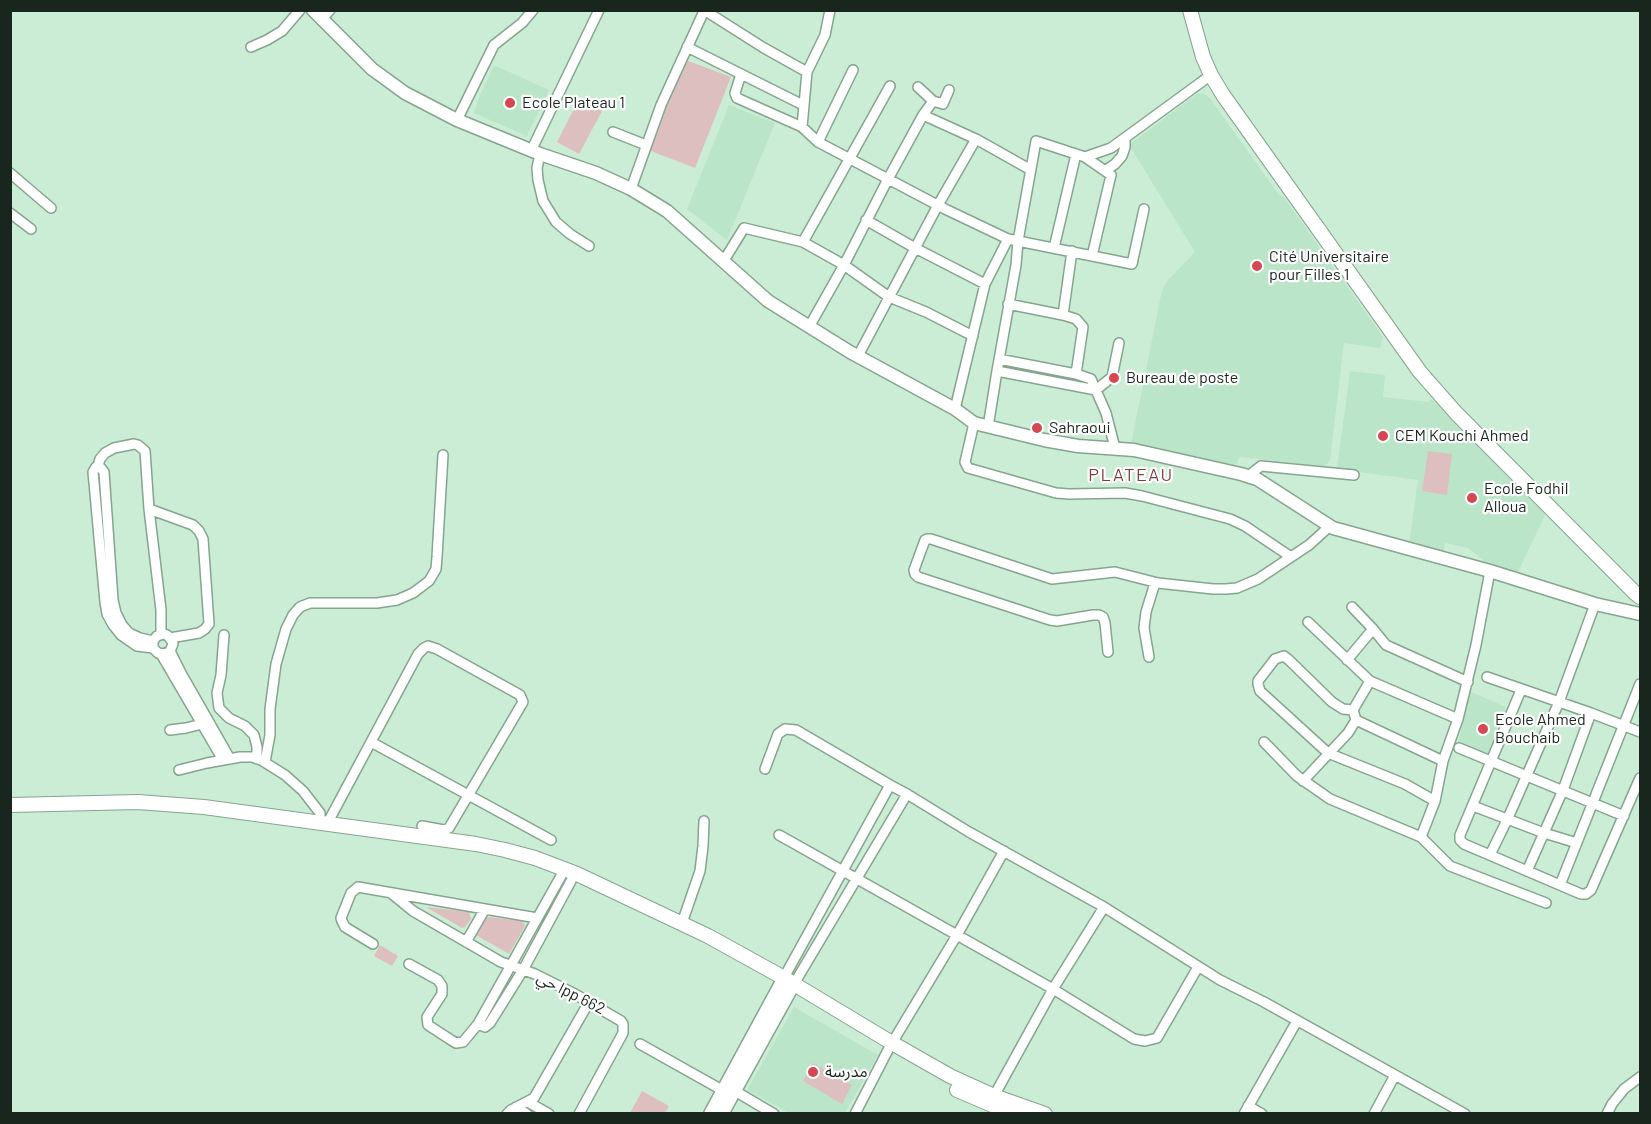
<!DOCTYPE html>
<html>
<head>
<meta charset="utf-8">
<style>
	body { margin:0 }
	#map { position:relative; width:1651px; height:1124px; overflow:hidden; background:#cbedd5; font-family:Barlow,sans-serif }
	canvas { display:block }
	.frame { position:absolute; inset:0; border:12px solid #19261d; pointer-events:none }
</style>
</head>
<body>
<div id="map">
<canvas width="1651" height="1124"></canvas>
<div class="frame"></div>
</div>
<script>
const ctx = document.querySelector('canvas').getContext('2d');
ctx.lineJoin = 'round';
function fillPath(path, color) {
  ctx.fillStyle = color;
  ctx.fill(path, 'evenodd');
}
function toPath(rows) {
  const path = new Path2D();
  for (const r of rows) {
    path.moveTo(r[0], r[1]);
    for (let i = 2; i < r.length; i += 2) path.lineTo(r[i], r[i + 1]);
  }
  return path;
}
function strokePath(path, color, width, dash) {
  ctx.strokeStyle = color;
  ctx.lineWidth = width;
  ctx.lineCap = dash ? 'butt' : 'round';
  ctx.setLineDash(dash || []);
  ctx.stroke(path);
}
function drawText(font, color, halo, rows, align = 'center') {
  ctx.font = font + ' Barlow,"Noto Sans Arabic",sans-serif';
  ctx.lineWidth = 4.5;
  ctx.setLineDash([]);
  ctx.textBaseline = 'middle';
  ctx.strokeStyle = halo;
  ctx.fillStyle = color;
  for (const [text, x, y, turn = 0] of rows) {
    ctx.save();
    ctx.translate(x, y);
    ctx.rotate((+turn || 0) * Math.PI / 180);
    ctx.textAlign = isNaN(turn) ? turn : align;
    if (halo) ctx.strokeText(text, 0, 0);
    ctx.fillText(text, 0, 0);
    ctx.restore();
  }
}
fillPath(toPath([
	[494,65,549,90,527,136,474,113,478,100],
	[1203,93,1209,97,1279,195,1283,196,1383,337,1380,348,1344,343,1330,460,1325,466,1239,457,1237,464,1233,465,1131,444,1162,290,1168,280,1195,252,1129,145,1197,94],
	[729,105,775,123,727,240,687,209],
	[1350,371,1385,375,1383,397,1429,402,1429,399,1433,400,1545,515,1518,572,1481,565,1483,560,1468,548,1445,543,1443,554,1409,545,1418,480,1337,469],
	[1471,692,1506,707,1505,710,1511,713,1494,757,1488,754,1487,757,1457,746],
	[794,1007,878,1055,845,1113,789,1113,747,1090]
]), '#bbe5c8');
fillPath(toPath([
	[683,59,731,77,695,168,648,150],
	[579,99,602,111,579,154,557,142],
	[1428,451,1452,454,1447,495,1422,491],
	[426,907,469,912,471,919,465,927,462,928],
	[489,917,520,921,524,923,525,926,509,954,476,935,485,919],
	[380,945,398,956,392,966,374,956],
	[813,1063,852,1085,842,1104,803,1081],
	[642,1091,669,1106,665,1113,630,1113]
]), '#debfbf');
const minor = toPath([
	[704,10,764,48,807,72],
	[321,20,330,10],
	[251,47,267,40,282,31,300,10],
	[687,47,741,74,735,93,737,98,802,127,818,142,945,209,1008,239,1132,264,1144,209],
	[741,74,803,105],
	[918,87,933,101,943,104,949,90],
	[923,115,976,139,1031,170],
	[457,120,494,45,522,23,533,10],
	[802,127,807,72,825,35,830,10],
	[613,132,646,145],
	[818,142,853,70],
	[531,151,599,10],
	[540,154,537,168,538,180,543,201,556,222,570,234,589,246],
	[1085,157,1111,175,1092,256],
	[1105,171,1115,164,1122,156,1125,147,1125,139],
	[10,173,51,208],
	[631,189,661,105,704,11],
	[10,213,31,229],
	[866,220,915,248,985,284],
	[803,242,890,86],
	[1054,248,1076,154],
	[723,262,744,228,803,242,844,265,889,297,926,312,973,336],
	[1008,304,1063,315,1076,319,1083,327,1076,374],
	[1063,315,1072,251],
	[809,327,844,265,888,179,923,115,933,101],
	[858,356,938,205,976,139],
	[999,359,1076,374,1091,379,1106,413,1115,448],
	[997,371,1096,390,1112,377,1119,343],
	[955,409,985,284,1008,239],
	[974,423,965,462,968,468,1056,493,1069,494,1125,493,1142,496,1230,519,1245,526,1291,557],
	[988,427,997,371,1016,265,1018,241,1036,141,1085,157,1111,148,1211,75],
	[98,466,100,459,105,453,114,448,134,444,138,445,145,451,149,509,161,610,161,634],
	[1248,476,1261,466,1354,475],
	[149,509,193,525,199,531,203,539,209,624,205,629,199,633,170,638],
	[1490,571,1476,645,1458,719,1443,761,1435,801,1421,837,1450,866,1546,903],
	[1352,607,1373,629,1386,645,1468,682],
	[1308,622,1370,681,1458,719],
	[224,635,221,675,217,693,219,708,229,718,245,726,254,735,257,747,257,759],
	[153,641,140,638,129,633,122,625,116,613,113,600,104,472,100,467,96,467,93,472,105,602,107,614,113,625,121,635,137,646,153,648,158,653,165,654,170,651,173,644,172,641,167,635,164,634,157,636,153,641,153,648],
	[170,651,181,673,230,759],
	[1108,652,1105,623,1103,617,1099,615,1093,615,1057,621,1050,620,918,577,915,574,914,570,925,540,927,539,931,539,1052,579,1115,572,1158,583,1213,589,1226,589,1237,588,1258,579,1309,545,1330,526],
	[161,654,223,760],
	[1149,657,1144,628,1146,612,1155,583],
	[1347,660,1373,629],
	[1487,677,1591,713,1640,732],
	[1521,690,1460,835,1460,840,1464,844,1581,894,1586,894,1591,890,1640,778],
	[1353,710,1343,709,1332,702,1289,660,1284,656,1275,659,1258,681,1258,684,1260,691,1328,753,1405,784,1435,801],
	[1356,720,1443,761],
	[170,730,186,728,202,724],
	[371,742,551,840],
	[1264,742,1297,776,1330,799,1421,837],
	[1459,748,1624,816],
	[265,762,270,735,270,709,276,664,286,629,293,615,300,607,310,603,377,603,397,600,413,593,429,581,432,576,436,569,437,557,443,455],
	[765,769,778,734,785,729,796,730,890,785,907,794,969,832,1104,907,1220,980,1264,1002,1465,1114],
	[179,770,207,763,240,757,252,757,261,760,285,775,303,791,320,813,320,823],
	[1303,781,1348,733,1356,720,1353,710,1370,681],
	[1473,806,1544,833,1577,843],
	[327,824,418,654,424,648,428,646,437,649,520,695,523,702,449,828,444,830,422,826],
	[779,835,1053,989,1134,1039,1145,1041,1157,1038,1198,967],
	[1490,855,1508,818,1559,702,1595,604],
	[1527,871,1563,790,1591,713],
	[1560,885,1640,684],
	[391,893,413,911,501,962,535,974,573,993,621,1021,623,1024,623,1033,579,1114],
	[682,923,700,871,703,846,704,821],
	[466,942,485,909],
	[373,944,345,927,342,921,341,918,351,893,358,887,537,918],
	[409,964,438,980,442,986,442,994,427,1017,428,1025,451,1040,456,1043,463,1042,478,1024,561,876],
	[781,983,890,785],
	[791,989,907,794],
	[478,1024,485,1027,490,1023,523,970,571,881],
	[892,1043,957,935,1004,851],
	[640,1044,722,1090],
	[735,1091,774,1114],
	[994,1096,1053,989,1104,907],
	[528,1102,549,1114],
	[1248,1106,1262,1114],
	[516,1107,527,1114],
	[507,1114,511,1110,534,1098,589,1002],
	[855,1114,888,1050],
	[1244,1114,1297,1021],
	[1374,1114,1395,1075],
	[1607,1114,1612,1104,1624,1089,1640,1077]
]);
const tertiary = toPath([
	[313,10,372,69,405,93,457,120,540,154,596,173,631,189,667,211,768,301,850,352,955,409,974,423,1044,440,1078,446,1134,450,1241,474,1257,479,1333,528,1490,571,1595,604,1640,614],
	[710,1114,780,985],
	[722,1114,790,991]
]);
const secondary = toPath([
	[1190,10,1203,57,1211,75,1223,95,1420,372,1456,413,1635,593,1640,597],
	[10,805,138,802,204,807,476,844,505,850,535,858,577,874,708,936,784,978,892,1043,950,1076,994,1096,1045,1114],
	[957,1090,1013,1114]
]);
strokePath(minor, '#85a58e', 12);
strokePath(tertiary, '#85a58e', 15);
strokePath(secondary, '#85a58e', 16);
strokePath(minor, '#fff', 9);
strokePath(tertiary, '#fff', 12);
strokePath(secondary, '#fff', 14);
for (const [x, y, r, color] of [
	[510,103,6,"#d64653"],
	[1257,266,6,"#d64653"],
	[1114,378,6,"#d64653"],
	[1037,428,6,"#d64653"],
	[1383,436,6,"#d64653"],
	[1472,498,6,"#d64653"],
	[1483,729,6,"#d64653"],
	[813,1072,6,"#d64653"]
]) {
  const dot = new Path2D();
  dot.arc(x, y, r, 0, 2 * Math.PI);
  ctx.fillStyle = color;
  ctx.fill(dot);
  strokePath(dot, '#fff', 2);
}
drawText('16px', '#19261d', '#fff', [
	["Ecole Plateau 1",522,103],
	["Cité Universitaire",1269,257],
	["pour Filles 1",1269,275],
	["Bureau de poste",1126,378],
	["Sahraoui",1049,428],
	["CEM Kouchi Ahmed",1395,436],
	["Ecole Fodhil",1484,489],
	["Alloua",1484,507],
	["Ecole Ahmed",1495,720],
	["Bouchaib",1495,738],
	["مدرسة",825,1072]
], 'left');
drawText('16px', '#19261d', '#fff', [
	["حي lpp 662",571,993,27]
]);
ctx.letterSpacing = '1.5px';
drawText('18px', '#843b3f', '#fff', [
	["PLATEAU",1131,475]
]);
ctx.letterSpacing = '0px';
</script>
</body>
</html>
